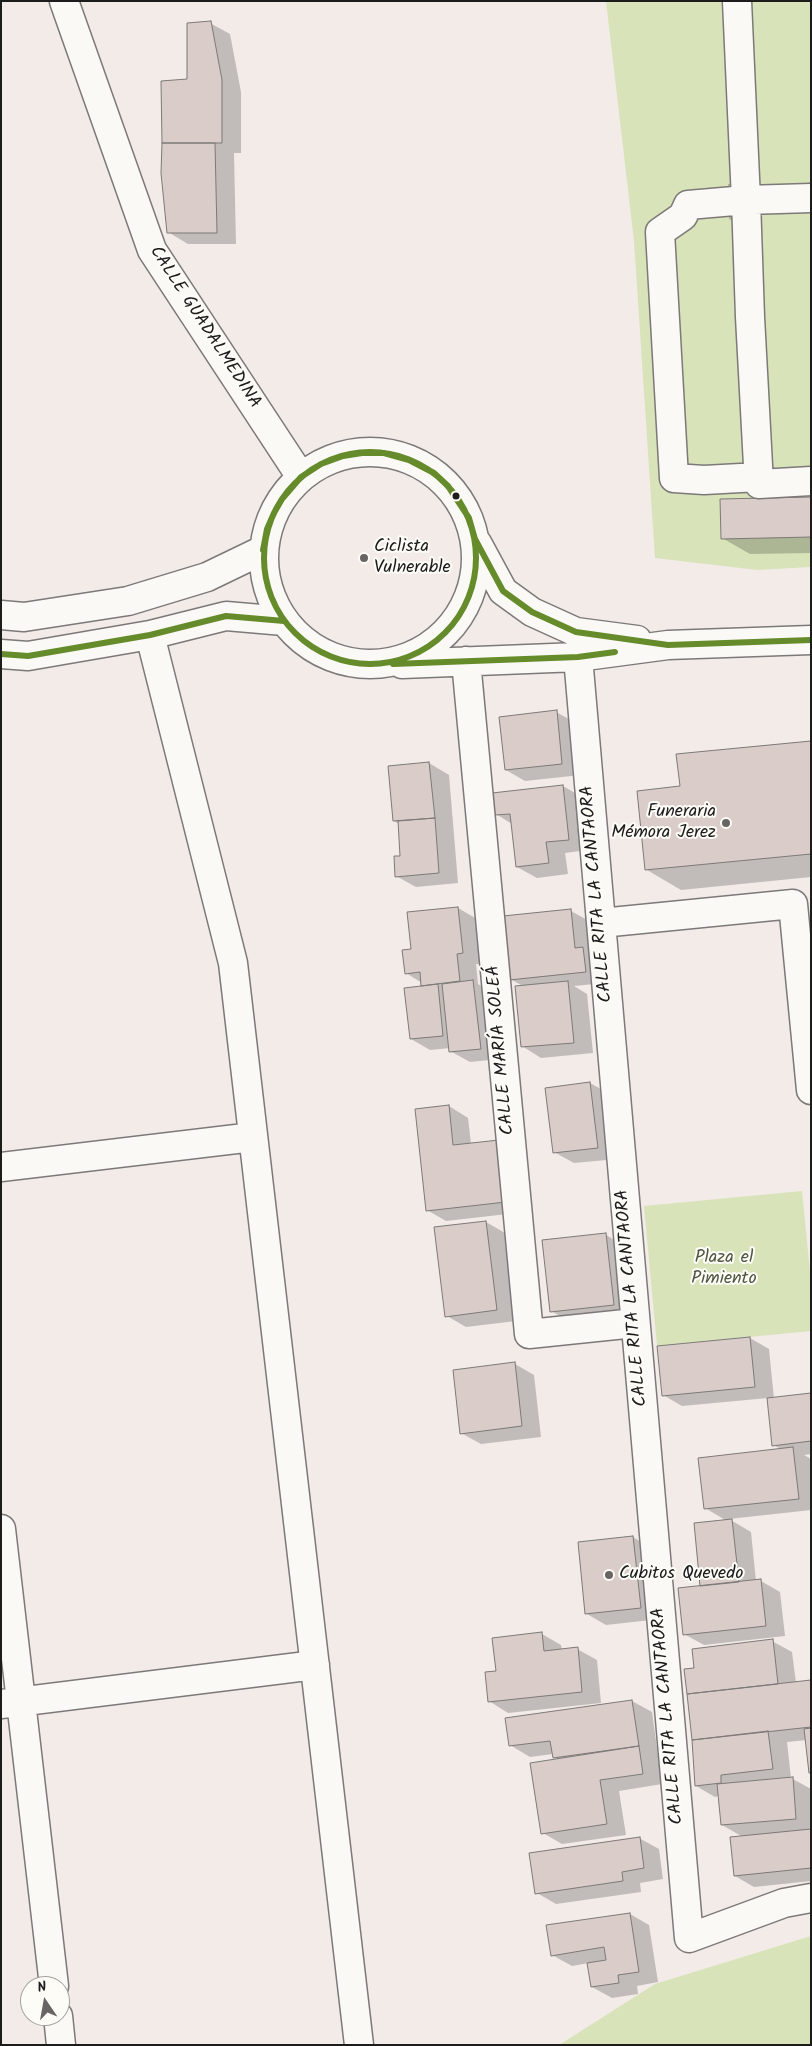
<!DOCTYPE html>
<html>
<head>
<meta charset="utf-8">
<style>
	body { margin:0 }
	#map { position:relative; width:812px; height:2046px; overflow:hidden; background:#f2ebe8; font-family:Kalam,sans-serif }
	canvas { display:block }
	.frame { position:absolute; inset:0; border:2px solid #1c1c1c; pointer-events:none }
	.north { position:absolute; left:20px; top:1976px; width:50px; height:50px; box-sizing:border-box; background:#fdfcf7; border:1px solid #a3a29f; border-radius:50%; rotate:348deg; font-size:14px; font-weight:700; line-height:20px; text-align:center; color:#1c1c1c }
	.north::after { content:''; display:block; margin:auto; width:18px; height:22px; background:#676463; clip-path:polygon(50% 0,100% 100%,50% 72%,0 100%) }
</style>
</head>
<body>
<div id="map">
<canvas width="812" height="2046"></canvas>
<div class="frame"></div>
<div class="north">N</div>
</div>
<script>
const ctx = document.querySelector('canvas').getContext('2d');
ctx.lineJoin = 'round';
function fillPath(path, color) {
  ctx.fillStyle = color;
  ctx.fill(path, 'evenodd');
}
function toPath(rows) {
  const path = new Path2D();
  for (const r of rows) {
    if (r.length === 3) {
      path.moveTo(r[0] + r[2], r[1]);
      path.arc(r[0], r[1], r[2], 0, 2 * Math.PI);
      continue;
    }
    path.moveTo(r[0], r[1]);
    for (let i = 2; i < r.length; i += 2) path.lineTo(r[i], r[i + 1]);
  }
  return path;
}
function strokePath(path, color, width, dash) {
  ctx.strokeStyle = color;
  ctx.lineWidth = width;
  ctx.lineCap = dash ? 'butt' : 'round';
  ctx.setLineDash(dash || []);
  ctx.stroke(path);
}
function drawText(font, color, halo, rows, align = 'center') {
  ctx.font = font + ' Kalam,sans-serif';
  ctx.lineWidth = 4;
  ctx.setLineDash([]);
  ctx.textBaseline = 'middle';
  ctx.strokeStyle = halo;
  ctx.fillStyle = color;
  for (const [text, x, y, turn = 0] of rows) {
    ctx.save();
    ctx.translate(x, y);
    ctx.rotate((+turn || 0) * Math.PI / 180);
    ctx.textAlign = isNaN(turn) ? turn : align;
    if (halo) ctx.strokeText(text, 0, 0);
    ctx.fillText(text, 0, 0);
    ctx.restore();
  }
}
fillPath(toPath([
	[606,1,811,1,811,567,757,570,655,558,634,241],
	[802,1191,811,1282,811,1331,657,1346,644,1206],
	[811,1936,811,2045,559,2045,655,1984]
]), '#d8e3ba');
fillPath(toPath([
	[210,23,230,34,241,92,241,153,234,153,236,244,188,244,168,232,188,81],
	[737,183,739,225,729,219,728,184],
	[811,498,811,553,750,554,722,538],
	[556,712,576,723,581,775,525,781,506,770],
	[811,742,811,877,681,890,647,870,681,787],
	[429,763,449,775,458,883,416,887,396,876,402,857,399,824,394,821],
	[563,786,582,797,588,850,565,853,568,874,537,878,517,867,512,824,496,814],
	[458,908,477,919,482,964,476,964,478,984,493,993,499,1059,470,1062,450,1051,450,1048,430,1050,411,1039,423,987,422,983,406,973,412,950],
	[571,911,591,922,605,983,574,986,587,994,593,1053,541,1058,522,1046,523,986,510,979],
	[590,1083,610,1094,617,1159,574,1163,554,1152,546,1089],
	[449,1106,468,1118,471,1144,525,1212,446,1221,427,1210],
	[486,1222,505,1233,516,1321,466,1327,447,1316],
	[606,1235,625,1246,633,1315,571,1322,551,1311],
	[750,1338,769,1349,774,1399,811,1394,811,1454,804,1455,811,1459,811,1510,729,1519,751,1532,756,1581,761,1581,780,1592,785,1636,704,1645,684,1634,727,1521,705,1508,782,1450,774,1445,768,1398,682,1406,663,1395],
	[515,1364,534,1375,541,1437,481,1444,461,1433],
	[633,1537,652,1549,660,1619,606,1625,587,1614],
	[542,1634,561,1645,562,1650,577,1649,597,1660,601,1703,508,1713,489,1701,497,1672],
	[772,1641,792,1652,796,1683,811,1682,811,1772,807,1740,787,1742,791,1778,811,1789,811,1881,754,1887,735,1876,743,1837,722,1825,719,1796,715,1797,696,1786,696,1669],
	[632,1701,652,1712,662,1784,619,1791,626,1835,562,1844,543,1833,559,1760,554,1757,553,1754,530,1757,510,1745],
	[639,1838,659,1849,663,1879,640,1883,641,1892,556,1904,537,1893],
	[630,1914,649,1925,658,1982,637,1986,638,1994,612,1998,592,1987,589,1963,572,1966,552,1955]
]), '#0003');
const building = toPath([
	[211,21,222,80,222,143,162,143,161,81,187,79,187,23,211,21],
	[162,143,215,143,217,233,167,233,161,173,162,143],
	[811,497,811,537,721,539,720,499,811,497],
	[557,710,562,764,505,770,499,717,557,710],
	[811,741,811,854,645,870,637,791,680,786,676,754,811,741],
	[429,762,435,818,393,821,388,766,429,762],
	[563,785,569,840,546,842,549,863,516,867,510,814,495,815,492,793,563,785],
	[435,818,439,873,395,877,394,856,400,856,398,821,435,818],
	[458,907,463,953,457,954,460,981,421,986,420,972,405,974,402,950,411,949,407,912,458,907],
	[571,909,575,948,583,947,586,972,509,980,503,916,571,909],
	[473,980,481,1049,449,1052,442,984,473,980],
	[568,981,574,1043,521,1047,515,986,568,981],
	[438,984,443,1036,410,1039,404,988,438,984],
	[590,1082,598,1148,553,1153,545,1088,590,1082],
	[449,1105,453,1145,499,1140,506,1202,426,1211,415,1109,449,1105],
	[486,1221,497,1310,445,1317,434,1227,486,1221],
	[606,1233,614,1305,550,1312,542,1240,606,1233],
	[750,1337,755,1387,662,1396,657,1346,750,1337],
	[515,1362,522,1426,460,1434,453,1370,515,1362],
	[811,1393,811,1441,772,1446,767,1398,811,1393],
	[793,1447,799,1499,704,1509,698,1458,793,1447],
	[732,1519,739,1582,700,1586,694,1523,732,1519],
	[633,1536,641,1608,585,1614,578,1542,633,1536],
	[761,1579,766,1626,683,1635,678,1588,761,1579],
	[542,1632,544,1651,578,1647,582,1692,488,1702,485,1672,496,1671,492,1638,542,1632],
	[773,1639,778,1684,687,1694,684,1669,694,1668,692,1649,773,1639],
	[811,1680,811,1727,692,1740,687,1694,811,1680],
	[632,1700,639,1746,553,1758,550,1741,509,1746,505,1718,632,1700],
	[811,1728,811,1773,809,1773,804,1729,811,1728],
	[768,1731,773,1769,721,1775,721,1783,695,1786,692,1740,768,1731],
	[639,1746,643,1774,600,1780,607,1824,541,1834,530,1763,639,1746],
	[793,1777,796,1819,721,1825,717,1784,793,1777],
	[811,1829,811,1868,734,1876,730,1837,811,1829],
	[640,1837,644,1868,622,1872,623,1881,535,1894,529,1853,640,1837],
	[630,1913,639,1972,618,1975,619,1983,591,1987,587,1963,606,1960,604,1947,551,1956,546,1925,630,1913]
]);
fillPath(building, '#daccc8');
strokePath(building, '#7c7978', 1);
const minor = toPath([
	[64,1,152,250,301,477],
	[737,1,746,200,688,205,683,216,660,232,674,478,704,480,759,477],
	[811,198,746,200,750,317,759,484,811,481],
	[370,558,106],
	[477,543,503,591,532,612,576,632,637,640],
	[1,615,24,617,128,601,207,577,263,550],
	[150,635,233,963,359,2045],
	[1,654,28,656,150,635,226,616,284,621],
	[578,657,689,1938,784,1903,811,1898],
	[466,661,529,1334,635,1323],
	[402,664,578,657,668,645,811,640],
	[601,923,793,904,811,1090],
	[1,1167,253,1137],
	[1,1529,54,1986],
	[1,1704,315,1665],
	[58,2016,61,2045]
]);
strokePath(minor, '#7c7978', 31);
strokePath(minor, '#faf9f6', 28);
strokePath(toPath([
	[370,558,106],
	[263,550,267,529,274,513,282,499,301,477,321,464,343,456,362,453,384,453,409,460,434,473,448,486,469,518,475,539,503,591,532,612,576,632,668,645,811,640],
	[1,654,28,656,150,635,226,616,284,621],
	[393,664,578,657,615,652]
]), '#658b2a', 6);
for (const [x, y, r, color] of [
	[456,496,4.5,"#1c1c1c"],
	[364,558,5,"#676463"],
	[726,823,5,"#676463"],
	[609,1575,5,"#676463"]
]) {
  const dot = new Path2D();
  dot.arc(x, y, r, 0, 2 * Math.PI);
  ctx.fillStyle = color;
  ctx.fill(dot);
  strokePath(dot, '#fdfcf7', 2);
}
drawText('18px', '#1c1c1c', '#fdfcf7', [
	["CALLE GUADALMEDINA",204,328,57],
	["CALLE RITA LA CANTAORA",598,894,-95],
	["CALLE MARÍA SOLEÁ",502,1050,-95],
	["CALLE RITA LA CANTAORA",633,1298,-95],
	["CALLE RITA LA CANTAORA",669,1716,-95]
]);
drawText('18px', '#1c1c1c', '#fdfcf7', [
	["Ciclista",374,548],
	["Vulnerable",374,569],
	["Funeraria",716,813,"right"],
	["Mémora Jerez",716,834,"right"],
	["Cubitos Quevedo",619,1575]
], 'left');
drawText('18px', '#4e5640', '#fdfcf7', [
	["Plaza el",724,1259],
	["Pimiento",724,1280]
]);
</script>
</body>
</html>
